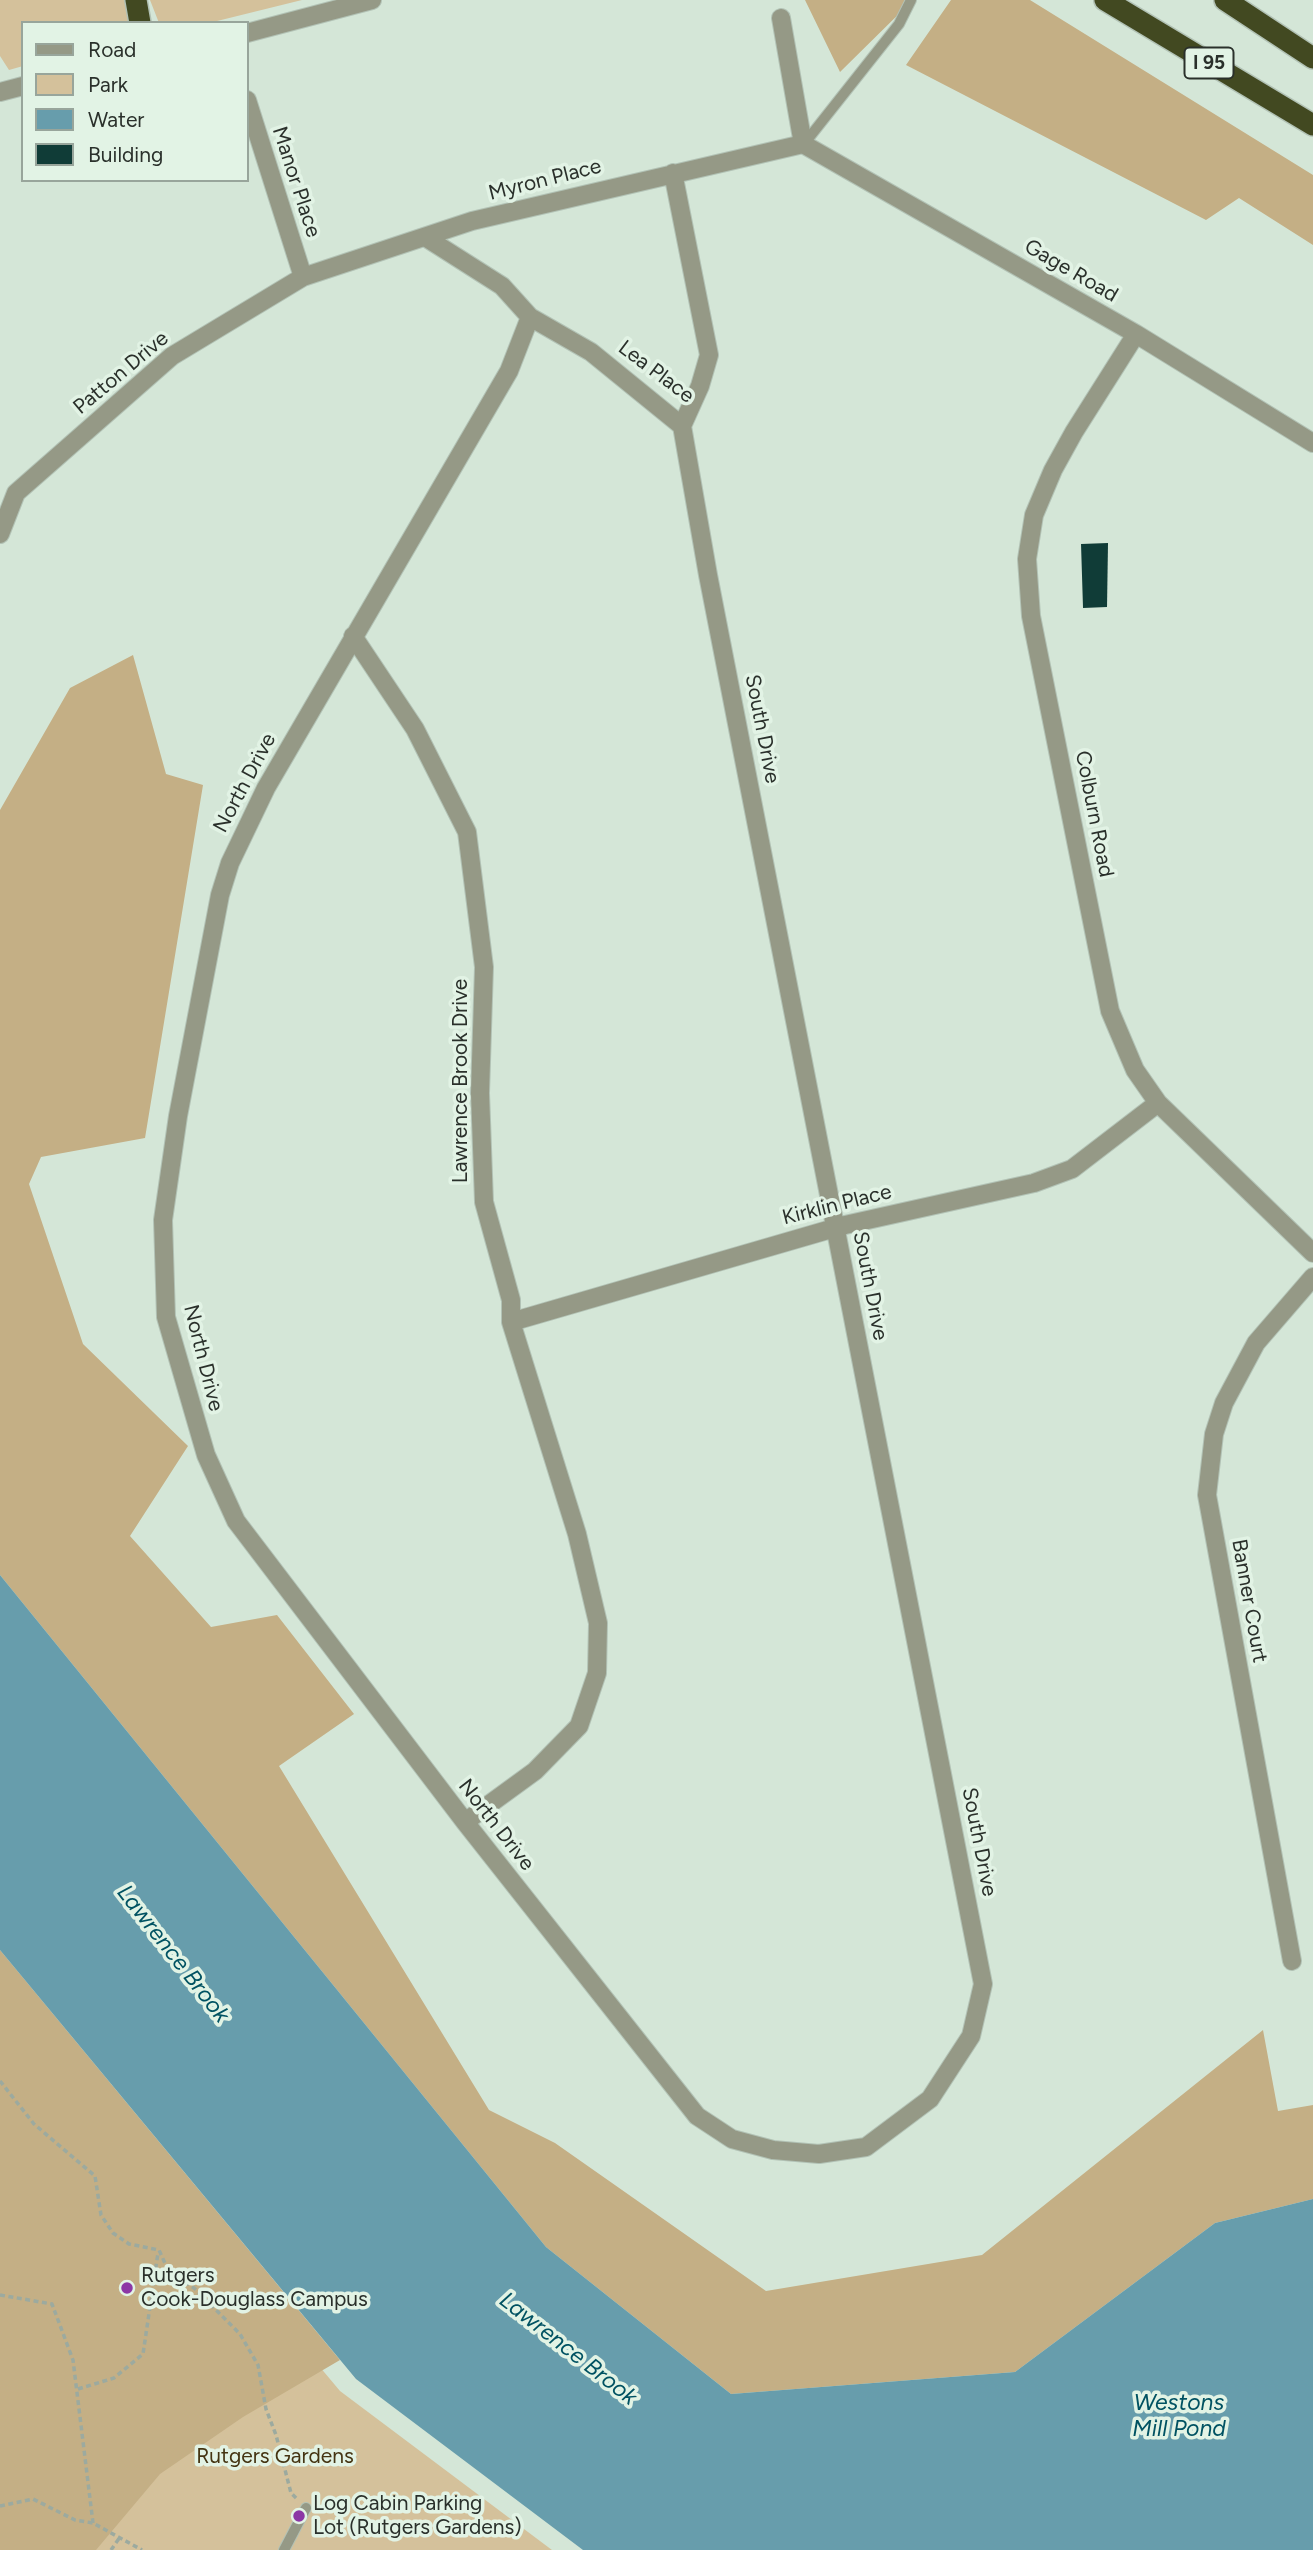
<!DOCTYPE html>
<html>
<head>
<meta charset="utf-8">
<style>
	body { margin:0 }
	#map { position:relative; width:1313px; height:2550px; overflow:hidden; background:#d4e6d7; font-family:Figtree,sans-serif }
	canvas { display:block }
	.legend { position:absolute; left:21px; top:21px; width:228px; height:161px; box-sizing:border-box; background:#e2f3e5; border:2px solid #98a59b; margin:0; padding:9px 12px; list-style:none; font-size:21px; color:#2a302b }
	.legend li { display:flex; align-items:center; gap:14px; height:35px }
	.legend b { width:35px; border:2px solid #98a59b }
</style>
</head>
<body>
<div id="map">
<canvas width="1313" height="2550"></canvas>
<ul class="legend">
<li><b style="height:9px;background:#959986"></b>Road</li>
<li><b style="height:19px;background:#d4c19b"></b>Park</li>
<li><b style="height:19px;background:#679dac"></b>Water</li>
<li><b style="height:19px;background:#103c37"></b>Building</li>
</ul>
</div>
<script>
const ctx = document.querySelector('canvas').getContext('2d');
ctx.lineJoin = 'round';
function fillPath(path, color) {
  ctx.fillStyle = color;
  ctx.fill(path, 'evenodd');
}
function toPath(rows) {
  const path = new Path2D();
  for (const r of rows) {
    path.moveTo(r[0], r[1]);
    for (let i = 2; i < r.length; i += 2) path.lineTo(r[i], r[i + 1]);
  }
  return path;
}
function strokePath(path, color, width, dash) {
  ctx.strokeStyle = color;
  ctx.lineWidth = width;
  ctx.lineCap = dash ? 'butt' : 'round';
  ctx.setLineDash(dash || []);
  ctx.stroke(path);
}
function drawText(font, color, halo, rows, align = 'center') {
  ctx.font = font + ' Figtree,sans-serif';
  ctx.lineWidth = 7;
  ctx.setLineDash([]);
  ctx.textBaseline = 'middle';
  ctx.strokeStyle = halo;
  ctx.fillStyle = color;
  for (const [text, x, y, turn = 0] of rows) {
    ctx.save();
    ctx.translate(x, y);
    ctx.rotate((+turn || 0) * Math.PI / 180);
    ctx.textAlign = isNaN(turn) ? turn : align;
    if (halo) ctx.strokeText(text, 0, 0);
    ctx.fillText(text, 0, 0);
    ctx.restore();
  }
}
fillPath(toPath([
	[0,0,126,0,129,23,23,23,23,66,9,70,0,56],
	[150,0,302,0,209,23,159,23],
	[288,2329,340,2391,552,2550,56,2550]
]), '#d4c19b');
fillPath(toPath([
	[805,0,913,0,840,72],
	[951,0,1030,0,1313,175,1313,245,1239,198,1206,220,906,65],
	[133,655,166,774,203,785,145,1138,41,1157,29,1184,83,1344,188,1446,130,1536,211,1627,277,1615,354,1714,279,1766,489,2110,555,2143,766,2291,982,2255,1263,2030,1278,2111,1313,2105,1313,2199,1215,2223,1015,2372,731,2394,546,2247,0,1575,0,810,70,688],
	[0,1950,340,2360,243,2417,160,2474,96,2550,0,2550]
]), '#c4af85');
fillPath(toPath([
	[0,1575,546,2247,731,2394,1015,2372,1215,2223,1313,2199,1313,2550,583,2550,356,2379,0,1950]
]), '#679dac');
fillPath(toPath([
	[1108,543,1107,607,1083,608,1081,544]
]), '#103c37');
const lane = toPath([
	[804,144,899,24,911,0],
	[284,2550,306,2508]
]);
const street = toPath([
	[781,18,803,144],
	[247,33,372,0],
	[0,92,23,86],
	[247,100,303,277],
	[803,144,1136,334,1313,443],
	[673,173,709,355,700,386,682,426],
	[425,237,502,286,530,317,591,352,682,426],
	[530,317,509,371,266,788,230,863,220,895,178,1116,163,1220,166,1317,206,1455,236,1521,465,1822,697,2116,732,2139,773,2150,819,2154,866,2147,930,2099,971,2036,983,1984,708,575,682,426],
	[1136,334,1074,432,1053,470,1034,515,1027,559,1031,616,1110,1011,1135,1070,1158,1103,1313,1253],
	[0,534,16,493,172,356,303,277,472,221,803,144],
	[353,636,415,729,467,832,484,967,480,1093,484,1202,511,1300,511,1322,577,1534,598,1623,597,1673,579,1726,535,1771,465,1822],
	[511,1322,845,1225,1034,1183,1072,1169,1158,1103],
	[1292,1961,1207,1495,1214,1434,1224,1403,1256,1343,1313,1277]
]);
const highway = toPath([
	[136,0,140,23],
	[1105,0,1313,125],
	[1225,0,1313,58]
]);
strokePath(lane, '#b2c2b5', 12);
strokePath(street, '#b2c2b5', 20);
strokePath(highway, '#b2c2b5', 24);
strokePath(toPath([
	[0,2081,34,2124,95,2176,101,2215,113,2233,129,2244,159,2250,169,2272,194,2288,240,2334,258,2365,266,2409,276,2435,291,2493,297,2499],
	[0,2295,52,2304,73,2360,93,2523],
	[78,2389,114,2378,143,2354,158,2253],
	[0,2506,33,2499,75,2520,93,2523,142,2550],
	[111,2550,120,2537]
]), '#9caa9f', 3.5, [5, 3.5]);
strokePath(lane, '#959986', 10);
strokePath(street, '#959986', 18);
strokePath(highway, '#424921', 21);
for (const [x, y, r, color] of [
	[127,2288,7,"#8c37a5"],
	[299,2516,7,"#8c37a5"]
]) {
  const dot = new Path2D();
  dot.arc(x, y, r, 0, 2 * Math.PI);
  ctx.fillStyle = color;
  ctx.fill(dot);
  strokePath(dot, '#e2f3e5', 2.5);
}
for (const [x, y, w] of [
	[1209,63,49]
]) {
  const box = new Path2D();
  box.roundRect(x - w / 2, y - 15.5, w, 31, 5);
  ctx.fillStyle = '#e2f3e5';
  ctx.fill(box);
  strokePath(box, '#2a302b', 2);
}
drawText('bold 19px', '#2a302b', null, [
	["I 95",1209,63]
]);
drawText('21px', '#2a302b', '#e2f3e5', [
	["Myron Place",545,180,-14],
	["Manor Place",296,182,72],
	["Gage Road",1071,271,30],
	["Lea Place",656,372,37],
	["Patton Drive",121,373,-40],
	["South Drive",762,729,79],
	["North Drive",245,783,-62],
	["Colburn Road",1094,814,79],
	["Lawrence Brook Drive",461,1081,-90],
	["Kirklin Place",837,1205,-14],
	["South Drive",870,1286,79],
	["North Drive",203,1358,76],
	["Banner Court",1249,1601,80],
	["North Drive",496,1825,52],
	["South Drive",979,1842,79]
]);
drawText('21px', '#2a302b', '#e2f3e5', [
	["Rutgers",141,2276],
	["Cook-Douglass Campus",141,2300],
	["Log Cabin Parking",313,2504],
	["Lot (Rutgers Gardens)",313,2528]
], 'left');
drawText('21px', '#443412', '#e2f3e5', [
	["Rutgers Gardens",275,2457]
]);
drawText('italic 23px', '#005262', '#e2f3e5', [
	["Lawrence Brook",173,1954,52],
	["Lawrence Brook",568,2349,38],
	["Westons",1179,2403],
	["Mill Pond",1179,2429]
]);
</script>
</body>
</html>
